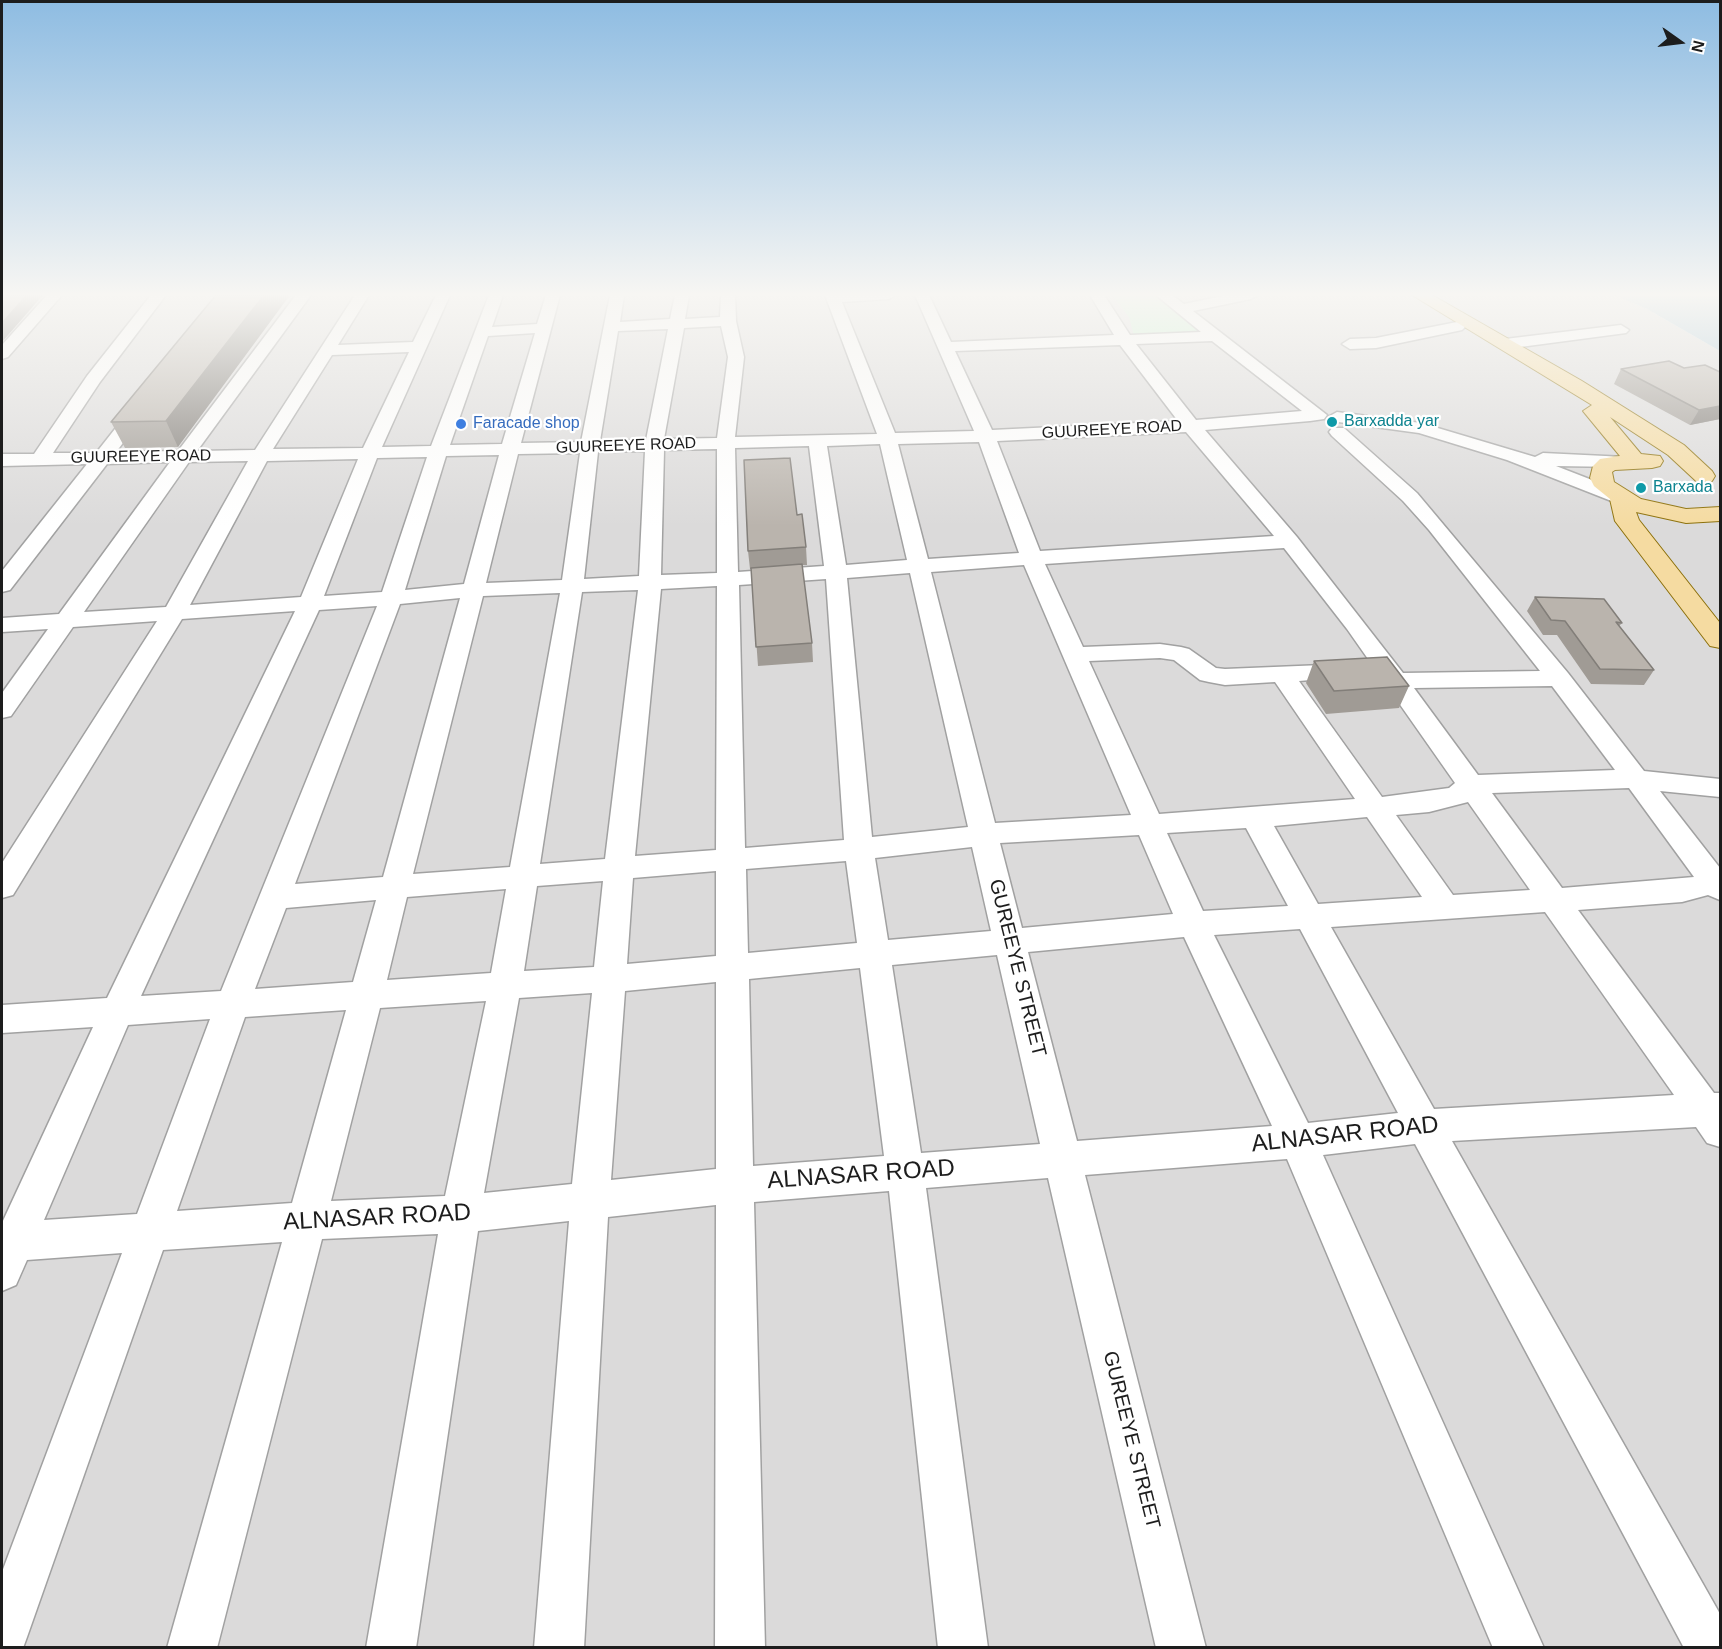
<!DOCTYPE html>
<html>
<head>
<meta charset="utf-8">
<style>
	body { margin:0 }
	#map { position:relative; width:1722px; height:1649px; overflow:hidden; background:#eeebe4; font-family:Helvetica,sans-serif }
	canvas { display:block }
	.frame { position:absolute; inset:0; border:3px solid #1d1d1d; pointer-events:none }
	.north { position:absolute; left:1650px; top:12px; width:60px; height:60px; -webkit-text-stroke:4px #fff; paint-order:stroke; rotate:104deg; font-size:16px; font-weight:700; line-height:24px; text-align:center; color:#1d1d1d }
	.north::after { content:''; display:block; margin:auto; width:21px; height:27px; background:#1d1d1d; clip-path:polygon(50% 0,100% 100%,50% 72%,0 100%) }
</style>
</head>
<body>
<div id="map">
<canvas width="1722" height="1649"></canvas>
<div class="frame"></div>
<div class="north">N</div>
</div>
<script>
const ctx = document.querySelector('canvas').getContext('2d');
ctx.lineJoin = 'round';
function fillPath(path, color) {
  ctx.fillStyle = color;
  ctx.fill(path, 'evenodd');
}
function toPath(rows) {
  const path = new Path2D();
  for (const r of rows) {
    path.moveTo(r[0], r[1]);
    for (let i = 2; i < r.length; i += 2) path.lineTo(r[i], r[i + 1]);
  }
  return path;
}
function strokePath(path, color, width, dash) {
  ctx.strokeStyle = color;
  ctx.lineWidth = width;
  ctx.lineCap = dash ? 'butt' : 'round';
  ctx.setLineDash(dash || []);
  ctx.stroke(path);
}
function drawText(font, color, halo, rows, align = 'center') {
  ctx.font = font + ' Helvetica,sans-serif';
  ctx.lineWidth = 4.5;
  ctx.setLineDash([]);
  ctx.textBaseline = 'middle';
  ctx.strokeStyle = halo;
  ctx.fillStyle = color;
  for (const [text, x, y, turn = 0] of rows) {
    ctx.save();
    ctx.translate(x, y);
    ctx.rotate((+turn || 0) * Math.PI / 180);
    ctx.textAlign = isNaN(turn) ? turn : align;
    if (halo) ctx.strokeText(text, 0, 0);
    ctx.fillText(text, 0, 0);
    ctx.restore();
  }
}
fillPath(toPath([
	[2,295,1614,295,1647,309,1720,351,1720,1647,2,1648]
]), '#dbdada');
fillPath(toPath([
	[1112,295,1155,295,1206,336,1134,336,1129,317]
]), '#c3f5cd');
fillPath(toPath([
	[1614,295,1720,295,1720,351,1647,309]
]), '#a7c7d8');
const minor = toPath([
	[47,295,62,295,8,357,2,359,2,345,47,295],
	[151,295,166,295,100,382,53,453,96,453,137,401,143,400,152,405,116,452,178,451,296,295,311,295,197,451,255,450,355,295,369,295,338,345,413,342,436,295,450,295,382,447,431,446,489,295,503,295,492,327,537,324,546,295,560,295,521,443,581,442,610,295,624,295,620,322,670,319,675,295,689,295,685,319,720,317,721,295,735,295,736,321,744,357,735,437,877,434,825,295,896,295,889,299,842,302,895,433,974,431,915,295,929,295,951,342,1114,335,1090,295,1104,295,1130,335,1201,332,1156,295,1172,295,1184,304,1228,295,1258,295,1251,299,1193,311,1327,415,1324,419,1310,421,1205,430,1297,537,1403,673,1540,671,1429,530,1403,501,1332,436,1329,432,1332,428,1344,428,1417,493,1568,673,1644,771,1720,779,1720,797,1660,791,1720,868,1720,900,1708,895,1682,902,1578,910,1714,1093,1720,1093,1720,1147,1707,1143,1696,1127,1452,1141,1720,1614,1720,1648,1684,1648,1415,1144,1323,1155,1544,1648,1493,1648,1287,1159,1085,1175,1206,1648,1156,1648,1048,1178,926,1188,988,1648,938,1648,889,1191,754,1202,765,1648,715,1648,716,1205,608,1217,584,1648,534,1648,569,1221,478,1231,416,1648,366,1648,438,1234,322,1239,217,1648,167,1648,282,1242,163,1250,27,1637,23,1648,2,1648,2,1572,122,1253,27,1260,16,1285,2,1291,2,1223,93,1027,2,1033,2,1005,107,998,295,611,182,619,13,895,2,898,2,863,157,621,73,627,11,716,2,718,2,693,48,629,2,632,2,618,59,614,170,462,107,464,10,590,2,592,2,571,87,464,2,466,2,454,34,454,87,376,151,295],
	[721,326,728,357,717,438,664,439,684,328,721,326],
	[668,329,646,440,600,441,618,331,668,329],
	[535,333,502,444,450,445,488,336,535,333],
	[1212,341,1302,411,1196,420,1136,344,1212,341],
	[1120,345,1178,421,992,430,955,351,1120,345],
	[409,352,363,448,273,449,332,355,409,352],
	[1186,432,1274,536,1040,551,997,441,1186,432],
	[979,442,1019,553,928,559,898,444,979,442],
	[880,444,907,560,846,565,827,446,880,444],
	[809,446,824,566,738,572,735,448,809,446],
	[717,449,717,573,661,575,664,450,717,449],
	[645,451,639,576,584,579,598,452,645,451],
	[580,453,562,580,486,583,518,454,580,453],
	[499,455,464,584,405,590,446,456,499,455],
	[427,457,382,592,324,596,377,458,427,457],
	[358,459,301,597,190,605,267,461,358,459],
	[248,461,166,607,84,612,189,462,248,461],
	[1284,548,1347,629,1455,783,1449,788,1382,797,1299,681,1356,676,1359,671,1356,666,1347,664,1225,669,1216,668,1189,649,1181,647,1160,644,1083,647,1045,564,1284,548],
	[1024,565,1062,654,1131,815,995,823,931,572,1024,565],
	[910,573,968,827,872,837,847,578,910,573],
	[826,579,844,840,745,848,739,585,826,579],
	[717,586,716,850,635,856,661,589,717,586],
	[638,590,605,859,540,864,582,592,638,590],
	[560,593,510,867,413,874,483,596,560,593],
	[460,598,383,877,295,884,400,604,460,598],
	[377,606,221,991,141,996,319,610,377,606],
	[1160,658,1174,660,1200,680,1209,682,1225,685,1275,682,1355,799,1159,814,1089,661,1160,658],
	[1552,686,1615,770,1478,775,1414,688,1552,686],
	[1629,788,1694,877,1562,888,1492,793,1629,788],
	[1468,802,1530,890,1453,895,1396,815,1429,812,1468,802],
	[1367,817,1422,897,1318,904,1274,826,1367,817],
	[1246,828,1288,906,1203,911,1167,833,1246,828],
	[1139,835,1173,914,1022,928,1000,843,1139,835],
	[972,847,991,931,888,940,875,858,972,847],
	[846,861,857,943,748,953,746,869,846,861],
	[716,871,716,956,627,964,633,878,716,871],
	[603,881,594,967,524,971,537,886,603,881],
	[506,889,491,973,387,980,407,897,506,889],
	[376,900,353,982,255,989,286,908,376,900],
	[1545,912,1674,1095,1434,1109,1331,927,1545,912],
	[1300,929,1398,1113,1308,1123,1214,935,1300,929],
	[1184,937,1272,1126,1077,1141,1028,952,1184,937],
	[997,955,1040,1144,921,1153,892,965,997,955],
	[860,968,884,1156,753,1166,749,979,860,968],
	[716,982,716,1169,611,1180,625,991,716,982],
	[592,993,572,1184,484,1193,519,998,592,993],
	[486,1001,445,1196,331,1201,380,1008,486,1001],
	[346,1010,292,1203,177,1211,245,1017,346,1010],
	[210,1019,137,1214,44,1220,128,1025,210,1019],
	[1457,322,1462,324,1465,327,1462,330,1376,348,1350,349,1342,344,1350,339,1376,338,1457,322],
	[1621,325,1629,330,1626,333,1505,349,1497,344,1505,339,1621,325],
	[1337,412,1421,423,1535,457,1543,453,1626,457,1628,461,1619,467,1556,466,1628,494,1631,498,1628,502,1621,504,1614,502,1507,460,1419,433,1331,421,1328,417,1337,412]
]);
const major = toPath([
	[1412,295,1432,295,1582,381,1684,445,1712,471,1715,476,1712,481,1696,481,1668,455,1610,417,1641,454,1660,456,1663,461,1660,466,1652,468,1615,470,1612,472,1614,482,1641,499,1686,509,1720,507,1720,521,1686,523,1636,512,1639,520,1720,623,1720,648,1710,646,1615,521,1610,499,1594,486,1590,478,1593,466,1600,459,1620,456,1583,411,1592,405,1412,295]
]);
strokePath(minor, '#a1a1a1', 3);
strokePath(major, '#8c700a', 2);
fillPath(minor, '#fff');
fillPath(major, '#f5dba1');
fillPath(toPath([
	[216,295,178,447,125,448,111,422],
	[1684,368,1720,372,1720,419,1690,425,1614,384,1621,369],
	[797,515,806,547,807,565,802,565,812,643,813,662,758,666,751,569,750,569,748,551],
	[1535,597,1622,623,1619,626,1654,670,1644,685,1591,684,1557,635,1543,635,1527,611],
	[1314,661,1409,686,1399,708,1326,714,1306,683]
]), '#a09b95');
fillPath(toPath([
	[27,295,43,295,2,342,2,323],
	[264,295,290,295,178,447,166,421],
	[1720,406,1720,419,1690,425,1699,410]
]), '#827e79');
const building = toPath([
	[2,295,27,295,2,323,2,295],
	[216,295,264,295,166,421,111,422,216,295],
	[1669,361,1684,368,1705,365,1720,372,1720,406,1699,410,1621,369,1669,361],
	[790,458,797,515,802,514,806,547,748,551,744,460,790,458],
	[802,564,812,643,756,647,751,568,802,564],
	[1535,597,1604,599,1622,623,1616,622,1654,670,1600,669,1565,621,1551,620,1535,597],
	[1387,657,1409,686,1334,691,1314,661,1387,657]
]);
fillPath(building, '#bab4ad');
strokePath(building, '#827e79', 1.5);
const sky = ctx.createLinearGradient(0, 0, 0, 526);
sky.addColorStop(0, '#8ebce2');
sky.addColorStop(0.56, '#f7f6f3');
sky.addColorStop(1, '#f7f6f300');
ctx.fillStyle = sky;
ctx.fillRect(0, 0, 1722, 526);
for (const [x, y, r, color] of [
	[1332,422,6,"#0f9aa8"],
	[461,424,6,"#3f7fe0"],
	[1641,488,6,"#0f9aa8"]
]) {
  const dot = new Path2D();
  dot.arc(x, y, r, 0, 2 * Math.PI);
  ctx.fillStyle = color;
  ctx.fill(dot);
  strokePath(dot, '#fff', 2);
}
drawText('16px', '#0d838f', '#fff', [
	["Barxadda yar",1344,422],
	["Barxada",1653,488]
], 'left');
drawText('16px', '#366cbe', '#fff', [
	["Faracade shop",473,424]
], 'left');
drawText('16px', '#1d1d1d', '#fff', [
	["GUUREEYE ROAD",1112,430,-3],
	["GUUREEYE ROAD",626,446,-2],
	["GUUREEYE ROAD",141,457,-1]
]);
drawText('20px', '#1d1d1d', '#fff', [
	["GUREEYE STREET",1017,968,76],
	["GUREEYE STREET",1131,1440,76]
]);
drawText('24px', '#1d1d1d', '#fff', [
	["ALNASAR ROAD",1345,1135,-6],
	["ALNASAR ROAD",861,1175,-4],
	["ALNASAR ROAD",377,1218,-3]
]);
</script>
</body>
</html>
